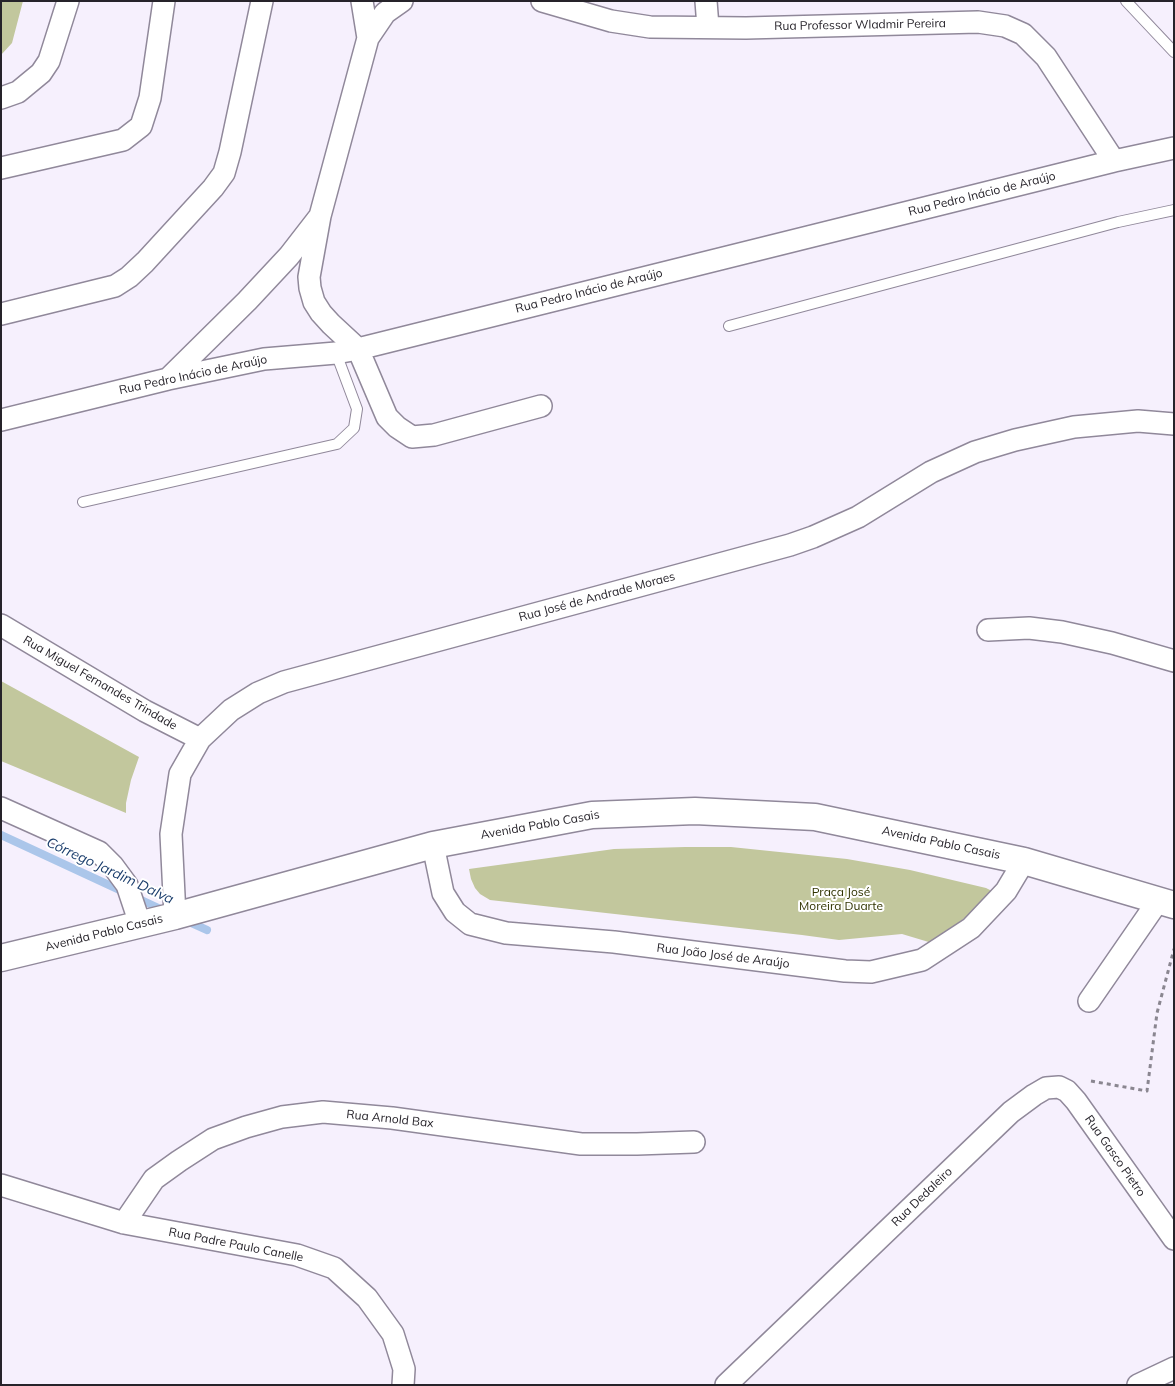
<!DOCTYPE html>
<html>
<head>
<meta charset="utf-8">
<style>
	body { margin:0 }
	#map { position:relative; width:1175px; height:1386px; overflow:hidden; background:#f6f0fd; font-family:Mulish,sans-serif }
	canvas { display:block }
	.frame { position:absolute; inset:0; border:2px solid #26232a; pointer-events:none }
</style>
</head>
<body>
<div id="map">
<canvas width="1175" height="1386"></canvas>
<div class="frame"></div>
</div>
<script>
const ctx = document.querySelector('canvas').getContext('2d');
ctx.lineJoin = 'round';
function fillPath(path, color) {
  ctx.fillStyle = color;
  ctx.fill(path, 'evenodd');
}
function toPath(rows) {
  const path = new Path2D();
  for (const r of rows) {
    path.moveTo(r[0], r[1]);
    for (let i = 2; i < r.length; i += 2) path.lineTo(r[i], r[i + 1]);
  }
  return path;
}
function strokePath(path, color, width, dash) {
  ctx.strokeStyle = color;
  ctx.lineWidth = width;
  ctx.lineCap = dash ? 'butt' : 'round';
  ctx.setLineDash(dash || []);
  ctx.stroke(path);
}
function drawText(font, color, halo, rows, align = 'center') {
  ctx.font = font + ' Mulish,sans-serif';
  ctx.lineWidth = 4;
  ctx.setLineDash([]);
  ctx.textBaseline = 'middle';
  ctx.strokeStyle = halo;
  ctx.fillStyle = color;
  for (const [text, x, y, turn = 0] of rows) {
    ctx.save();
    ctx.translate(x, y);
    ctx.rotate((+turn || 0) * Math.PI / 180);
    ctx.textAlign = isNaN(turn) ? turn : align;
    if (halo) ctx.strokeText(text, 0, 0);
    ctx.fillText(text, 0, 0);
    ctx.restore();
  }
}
fillPath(toPath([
	[1,1,23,1,12,43,1,55],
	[1,681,139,757,131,780,126,803,126,813,1,761],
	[685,847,731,847,847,859,910,870,986,888,992,891,975,910,932,943,902,934,839,940,802,935,490,900,480,894,475,888,471,879,469,869,614,849]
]), '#c2c79d');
strokePath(toPath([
	[1,835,124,892],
	[135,897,165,911],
	[187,921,207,930]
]), '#abc6ea', 8);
const service = toPath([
	[1126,1,1174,52],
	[729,326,1118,222,1174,210],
	[83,502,337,444,354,428,357,409,336,353]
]);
const minor = toPath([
	[362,1,368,38],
	[542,1,611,21,650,27,746,28,978,22,1005,26,1023,34,1046,57,1114,161],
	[706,1,708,27],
	[1,98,18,92,41,73,49,61,68,1],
	[1,168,123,140,141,126,150,98,164,1],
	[320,216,368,38,385,13,402,1],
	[1,314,115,286,129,277,145,262,213,188,224,173,230,152,262,1],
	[168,379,247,301,289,256,320,216,309,277,310,288,314,302,321,313,331,324,358,349,387,417,397,427,412,437,434,435,541,406],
	[1,420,168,379,264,359,336,353,358,349,1114,161,1174,148],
	[1,625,145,711,200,739],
	[988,630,1029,628,1062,632,1112,643,1174,661],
	[1,808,99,852,113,866,127,885,140,924],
	[433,845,443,893,455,912,470,924,506,933,614,942,845,971,871,972,922,960,971,928,1006,891,1024,861],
	[175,916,171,834,180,774,200,739,231,710,258,693,284,682,790,545,813,537,858,517,931,472,975,452,1015,440,1074,427,1138,421,1174,424],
	[1089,1001,1158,901],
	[1,1185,124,1223,297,1255,334,1268,367,1298,393,1334,404,1369,403,1385],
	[124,1223,154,1179,179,1161,213,1139,246,1127,282,1117,323,1112,392,1118,581,1144,637,1144,694,1142],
	[726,1385,1011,1112,1034,1095,1046,1088,1059,1087,1067,1091,1076,1101,1174,1239],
	[1138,1385,1174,1368]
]);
const tertiary = toPath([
	[1,958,175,916,433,845,592,815,695,811,815,817,1024,861,1174,905]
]);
strokePath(service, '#90889a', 12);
strokePath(minor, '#90889a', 24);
strokePath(tertiary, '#90889a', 29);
strokePath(toPath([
	[1091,1081,1147,1091,1157,1013,1174,949]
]), '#8a8690', 3, [4, 4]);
strokePath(service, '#fff', 10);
strokePath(minor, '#fff', 21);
strokePath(tertiary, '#fff', 26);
drawText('12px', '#26232a', '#fff', [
	["Rua Professor Wladmir Pereira",860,25,-1],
	["Rua Pedro Inácio de Araújo",982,194,-14],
	["Rua Pedro Inácio de Araújo",589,291,-14],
	["Rua Pedro Inácio de Araújo",193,375,-12],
	["Rua José de Andrade Moraes",597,597,-15],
	["Rua Miguel Fernandes Trindade",100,683,30],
	["Avenida Pablo Casais",540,825,-10],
	["Avenida Pablo Casais",941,843,12],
	["Avenida Pablo Casais",104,933,-14],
	["Rua João José de Araújo",723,956,7],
	["Rua Arnold Bax",390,1119,6],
	["Rua Gasco Pietro",1115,1156,55],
	["Rua Dedaleiro",922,1197,-44],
	["Rua Padre Paulo Canelle",236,1245,11]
]);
drawText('12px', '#303300', '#fff', [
	["Praça José",841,892],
	["Moreira Duarte",841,906]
]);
drawText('italic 14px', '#193c6b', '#fff', [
	["Córrego Jardim Dalva",110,871,25]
]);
</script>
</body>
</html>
